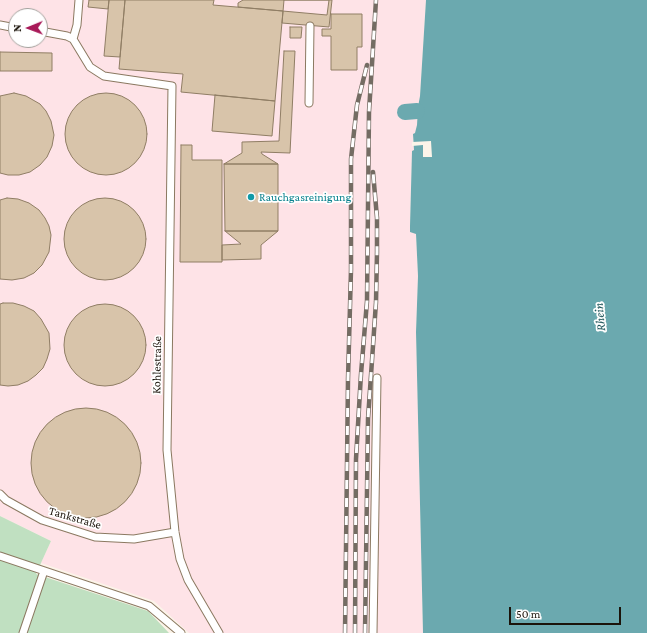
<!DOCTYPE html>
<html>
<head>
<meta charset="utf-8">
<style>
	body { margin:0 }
	#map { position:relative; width:647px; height:633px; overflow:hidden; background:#fcf4e9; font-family:"Crimson Pro",serif }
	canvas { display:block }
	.north { position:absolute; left:8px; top:8px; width:40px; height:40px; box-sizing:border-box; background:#fff; border:1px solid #a4a19d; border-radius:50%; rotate:269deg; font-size:11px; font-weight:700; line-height:16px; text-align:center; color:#1b140b }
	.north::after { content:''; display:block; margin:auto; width:14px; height:18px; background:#a81958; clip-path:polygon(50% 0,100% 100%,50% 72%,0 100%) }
	.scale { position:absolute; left:509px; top:607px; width:112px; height:18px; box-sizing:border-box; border:2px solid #1b140b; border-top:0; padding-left:5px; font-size:12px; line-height:14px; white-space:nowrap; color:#1b140b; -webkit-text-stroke:3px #fff; paint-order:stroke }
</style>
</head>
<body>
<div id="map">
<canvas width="647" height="633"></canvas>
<div class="north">N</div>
<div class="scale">50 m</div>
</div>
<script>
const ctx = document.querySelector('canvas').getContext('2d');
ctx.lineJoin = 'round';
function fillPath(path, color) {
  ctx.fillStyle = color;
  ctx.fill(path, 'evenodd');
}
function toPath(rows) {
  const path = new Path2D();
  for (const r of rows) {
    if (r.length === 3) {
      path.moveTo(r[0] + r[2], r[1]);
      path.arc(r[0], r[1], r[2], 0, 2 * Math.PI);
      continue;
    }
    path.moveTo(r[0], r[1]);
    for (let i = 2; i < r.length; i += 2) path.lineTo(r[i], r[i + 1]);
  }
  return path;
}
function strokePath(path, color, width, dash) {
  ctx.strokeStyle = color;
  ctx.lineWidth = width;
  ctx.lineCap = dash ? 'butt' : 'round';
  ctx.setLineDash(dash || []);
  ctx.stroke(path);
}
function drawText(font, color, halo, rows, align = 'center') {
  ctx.font = font + ' "Crimson Pro",serif';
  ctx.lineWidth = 3.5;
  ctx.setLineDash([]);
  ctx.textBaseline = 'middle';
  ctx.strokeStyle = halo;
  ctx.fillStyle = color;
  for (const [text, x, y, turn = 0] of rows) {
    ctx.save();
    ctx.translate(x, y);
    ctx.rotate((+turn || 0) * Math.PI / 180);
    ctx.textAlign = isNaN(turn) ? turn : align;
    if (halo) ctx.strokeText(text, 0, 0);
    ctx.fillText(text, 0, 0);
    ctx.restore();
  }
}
fillPath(toPath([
	[0,0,426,0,420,96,418,107,417,125,415,133,413,134,414,150,412,151,410,226,410,232,416,233,418,276,416,332,423,633,189,633,154,601,41,563,51,541,0,516],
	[16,16,40,16,40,40,16,40]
]), '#fee3e7');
fillPath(toPath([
	[0,516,51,541,36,574,148,611,169,633,0,633]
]), '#c0e0c1');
fillPath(toPath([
	[426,0,647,0,647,633,423,633,416,332,418,276,416,234,410,232,410,226,412,151,414,150,413,134,415,133,417,125,418,107,420,96]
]), '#6ba9af');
fillPath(toPath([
	[431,141,432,157,423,157,423,145,412,146,412,142]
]), '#fcf4e9');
strokePath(toPath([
	[405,112,417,111]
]), '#6ba9af', 16);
const building = toPath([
	[89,0,109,0,108,9,88,7,89,0],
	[109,0,125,0,120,57,104,56,109,0],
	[125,0,214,0,213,5,283,11,275,101,181,92,183,74,119,69,125,0],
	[243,0,329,0,327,15,238,7,238,3,243,0],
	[284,0,332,0,329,27,282,23,284,0],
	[331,14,362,14,362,47,357,47,357,70,331,70,331,36,322,36,322,29,331,29,331,14],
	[290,27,302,27,301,38,290,38,290,27],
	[284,51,295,51,290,153,261,152,262,154,278,164,224,164,242,153,242,142,279,141,284,51],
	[0,52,52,53,52,71,0,71,0,52],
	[14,93,26,96,40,104,46,111,51,121,54,135,52,146,47,157,40,165,30,172,19,175,8,175,0,173,0,96,14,93],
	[106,134,41],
	[215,95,275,101,272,136,212,131,215,95],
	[181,145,192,145,192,160,222,160,222,262,180,262,181,145],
	[224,164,278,164,278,231,225,231,224,164],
	[7,198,18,199,29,203,39,210,45,218,49,226,51,235,49,252,42,265,34,273,24,278,12,280,0,279,0,200,7,198],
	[105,239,41],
	[225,231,278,231,261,245,261,259,222,260,222,245,241,244,225,231],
	[3,303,13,303,24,306,34,311,41,319,49,333,50,349,47,359,43,368,36,375,28,381,18,385,8,386,0,385,0,304,3,303],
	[105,345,41],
	[86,463,55]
]);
fillPath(building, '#d8c4aa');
strokePath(building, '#907e65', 1);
const lane = toPath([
	[0,25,16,28],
	[40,31,67,36,73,39,90,67,104,76,172,86,167,450,175,532,180,559,188,580,219,633],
	[73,39,77,25,79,0],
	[309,103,310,26],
	[0,494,6,500,42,520,95,537,134,539,175,532],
	[0,556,149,606,181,633],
	[23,633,44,571],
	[373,633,377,378]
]);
strokePath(lane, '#8b7961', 9);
strokePath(lane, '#fff', 7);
const rail = toPath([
	[345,633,348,379,351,270,351,159,357,105,367,65],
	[355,633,356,459,361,374,367,301,369,112,376,0],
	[365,633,368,419,376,302,377,252,377,218,373,172]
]);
strokePath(rail, '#746c63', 4.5);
strokePath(rail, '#fff', 3, [9]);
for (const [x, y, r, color] of [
	[251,197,4,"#0f9aa8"]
]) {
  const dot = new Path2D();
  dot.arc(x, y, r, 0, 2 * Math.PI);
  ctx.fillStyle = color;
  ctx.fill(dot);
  strokePath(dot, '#fff', 1.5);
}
drawText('12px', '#0d838f', '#fff', [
	["Rauchgasreinigung",259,197]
], 'left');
drawText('12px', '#1b140b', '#fff', [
	["Kohlestraße",157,365,-89],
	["Tankstraße",75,518,16]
]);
drawText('italic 13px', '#22585d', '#fff', [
	["Rhein",600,317,-95]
]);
</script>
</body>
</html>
